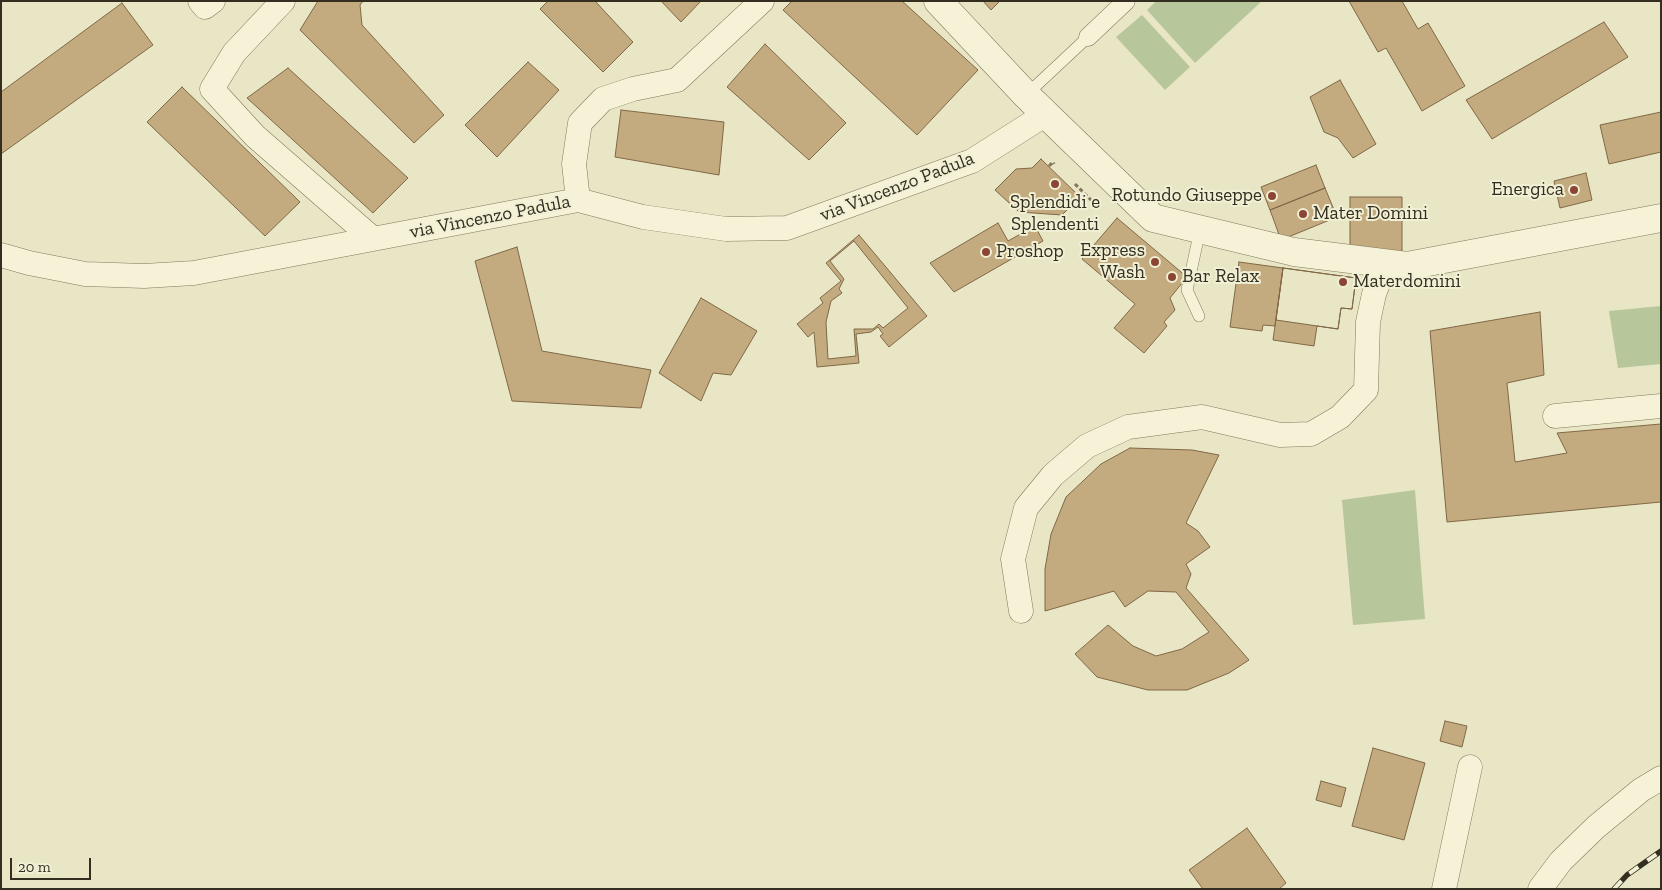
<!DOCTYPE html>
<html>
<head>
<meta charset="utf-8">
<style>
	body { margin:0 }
	#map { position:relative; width:1662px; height:890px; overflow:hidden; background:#e9e6c5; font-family:"Zilla Slab",serif }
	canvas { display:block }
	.frame { position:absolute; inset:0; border:2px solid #342e20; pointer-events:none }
	.scale { position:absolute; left:10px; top:858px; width:81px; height:22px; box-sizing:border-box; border:2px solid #342e20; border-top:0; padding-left:6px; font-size:15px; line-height:18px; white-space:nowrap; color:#342e20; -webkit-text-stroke:4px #f1efd4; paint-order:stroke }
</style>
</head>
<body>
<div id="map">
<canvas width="1662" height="890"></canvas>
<div class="frame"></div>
<div class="scale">20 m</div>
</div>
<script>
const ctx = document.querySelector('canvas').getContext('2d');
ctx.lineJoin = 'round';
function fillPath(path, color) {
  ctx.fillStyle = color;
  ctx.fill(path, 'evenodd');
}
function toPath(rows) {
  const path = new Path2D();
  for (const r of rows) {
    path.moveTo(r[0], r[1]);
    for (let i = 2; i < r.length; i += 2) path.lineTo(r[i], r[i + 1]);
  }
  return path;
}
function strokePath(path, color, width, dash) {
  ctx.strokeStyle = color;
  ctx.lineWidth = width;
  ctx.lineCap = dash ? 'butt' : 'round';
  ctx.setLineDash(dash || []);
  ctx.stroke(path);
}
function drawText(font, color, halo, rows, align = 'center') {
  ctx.font = font + ' "Zilla Slab",serif';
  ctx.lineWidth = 4;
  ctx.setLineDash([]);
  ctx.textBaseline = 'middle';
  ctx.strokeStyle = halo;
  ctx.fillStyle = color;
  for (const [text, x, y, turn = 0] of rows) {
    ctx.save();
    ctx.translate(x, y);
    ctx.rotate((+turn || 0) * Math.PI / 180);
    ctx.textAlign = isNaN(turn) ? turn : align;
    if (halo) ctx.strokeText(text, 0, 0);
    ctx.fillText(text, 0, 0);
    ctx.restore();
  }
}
fillPath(toPath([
	[1156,1,1262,1,1195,63,1147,10],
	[1142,15,1190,67,1165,90,1116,37],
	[1661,306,1661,364,1618,368,1609,311],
	[1415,490,1425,619,1353,625,1342,500]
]), '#b8c69b');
const building = toPath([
	[318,1,363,1,360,5,362,25,444,115,414,143,300,30,318,1],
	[548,1,595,1,633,42,603,72,540,9,548,1],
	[661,1,701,1,681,22,661,1],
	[792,1,902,1,978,70,917,135,783,10,792,1],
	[983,1,1000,1,991,10,983,1],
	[1349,1,1402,1,1418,29,1428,23,1465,86,1422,111,1386,48,1378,52,1349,1],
	[122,3,153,45,1,154,1,92,122,3],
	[1604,22,1628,57,1492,139,1466,100,1604,22],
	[765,44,846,123,809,160,727,87,765,44],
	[528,62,559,90,497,157,465,125,528,62],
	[288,68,408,178,373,213,247,98,288,68],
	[1340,80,1376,144,1353,158,1338,138,1324,132,1310,97,1340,80],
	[182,87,300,202,265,236,147,122,182,87],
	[621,110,724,122,719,175,615,157,621,110],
	[1661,112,1661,152,1609,164,1600,125,1661,112],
	[1041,159,1080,197,1062,215,1019,212,995,190,1016,169,1032,168,1041,159],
	[1316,165,1325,188,1270,210,1261,187,1316,165],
	[1586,173,1592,200,1560,208,1554,181,1586,173],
	[1325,188,1337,217,1281,240,1270,210,1325,188],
	[1350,197,1402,197,1402,252,1350,252,1350,197],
	[1117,218,1187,277,1170,298,1175,310,1164,322,1167,326,1144,353,1114,328,1135,304,1082,259,1117,218],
	[998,223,1008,241,1035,226,1043,241,954,292,930,263,998,223],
	[859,235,927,316,889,347,880,336,883,334,878,327,871,332,856,334,859,363,817,367,814,332,808,337,797,324,823,303,820,298,841,281,826,263,859,235],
	[854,241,908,308,883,328,879,324,873,329,854,329,856,356,828,359,826,322,831,301,842,293,839,289,844,279,830,261,854,241],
	[517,247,542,351,651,370,641,408,512,401,475,261,517,247],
	[1239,262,1283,268,1275,326,1263,325,1262,331,1230,327,1239,262],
	[1283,268,1356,278,1352,309,1341,308,1338,329,1317,326,1314,346,1273,340,1283,268],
	[1283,268,1356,278,1352,309,1341,308,1338,329,1276,320,1283,268],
	[701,298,757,331,731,375,713,373,701,401,659,373,701,298],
	[1540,312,1544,375,1507,383,1515,462,1567,453,1557,433,1661,424,1661,502,1447,522,1430,331,1540,312],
	[1130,448,1192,450,1219,455,1186,523,1198,531,1210,547,1186,564,1191,574,1186,588,1249,660,1229,673,1187,690,1148,690,1097,677,1075,654,1108,625,1133,646,1156,656,1182,649,1209,632,1176,592,1148,591,1125,607,1114,591,1045,611,1045,569,1051,534,1066,497,1101,464,1130,448],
	[1445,721,1467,726,1462,747,1440,741,1445,721],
	[1373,748,1425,763,1404,840,1352,826,1373,748],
	[1321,781,1346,788,1341,807,1316,800,1321,781],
	[1247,828,1286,883,1279,889,1203,889,1189,870,1247,828]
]);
fillPath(building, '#c3aa7f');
strokePath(building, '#7f6846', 1);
const service = toPath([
	[1026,95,1088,37],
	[1199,316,1187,290,1200,230]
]);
const pedestrian = toPath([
	[1088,37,1126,1]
]);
const minor = toPath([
	[200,1,205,7,213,1],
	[283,1,234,53,212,89,255,136,372,238],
	[578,200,574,164,580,123,603,99,633,89,677,80,762,1],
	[1,255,29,263,85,274,144,276,194,273,578,200,643,217,726,229,787,228,972,161,1046,114],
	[1555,416,1661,406],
	[1021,611,1013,559,1026,508,1053,475,1087,446,1128,427,1202,417,1280,435,1311,434,1340,417,1366,390,1368,322,1374,294,1386,263],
	[1444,889,1470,767],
	[1540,889,1561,861,1596,827,1641,790,1661,778]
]);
const tertiary = toPath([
	[938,1,1026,95,1153,218,1294,252,1407,266,1661,218]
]);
strokePath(service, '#82795d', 12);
strokePath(pedestrian, '#82795d', 19);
strokePath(minor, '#82795d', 25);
strokePath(tertiary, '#82795d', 29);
strokePath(toPath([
	[1049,166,1053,162,1054,164],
	[1075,184,1097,206]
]), '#82795d', 3, [4, 2.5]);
strokePath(service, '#f5f2d8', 11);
strokePath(pedestrian, '#f5f2d8', 18);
strokePath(minor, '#f5f2d8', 24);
strokePath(tertiary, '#f5f2d8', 28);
const rail = toPath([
	[1614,889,1627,875,1661,851]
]);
strokePath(rail, '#342e20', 5.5);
strokePath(rail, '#f1efd4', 4, [11]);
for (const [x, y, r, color] of [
	[1055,184,5,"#8a4534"],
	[1574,190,5,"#8a4534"],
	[1272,196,5,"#8a4534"],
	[1303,214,5,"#8a4534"],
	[986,252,5,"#8a4534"],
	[1155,262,5,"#8a4534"],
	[1172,277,5,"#8a4534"],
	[1343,282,5,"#8a4534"]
]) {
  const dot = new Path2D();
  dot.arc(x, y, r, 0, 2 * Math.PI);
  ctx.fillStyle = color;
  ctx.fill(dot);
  strokePath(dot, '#f1efd4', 2);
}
drawText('19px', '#342e20', '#f1efd4', [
	["via Vincenzo Padula",897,187,-21],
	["via Vincenzo Padula",490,217,-11]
]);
drawText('19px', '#342e20', '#f1efd4', [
	["Energica",1564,190,"right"],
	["Rotundo Giuseppe",1262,196,"right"],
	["Splendidi e",1055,203,"center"],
	["Splendenti",1055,225,"center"],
	["Mater Domini",1313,214],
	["Express",1145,251,"right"],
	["Wash",1145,273,"right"],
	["Proshop",996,252],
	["Bar Relax",1182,277],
	["Materdomini",1353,282]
], 'left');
</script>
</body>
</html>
